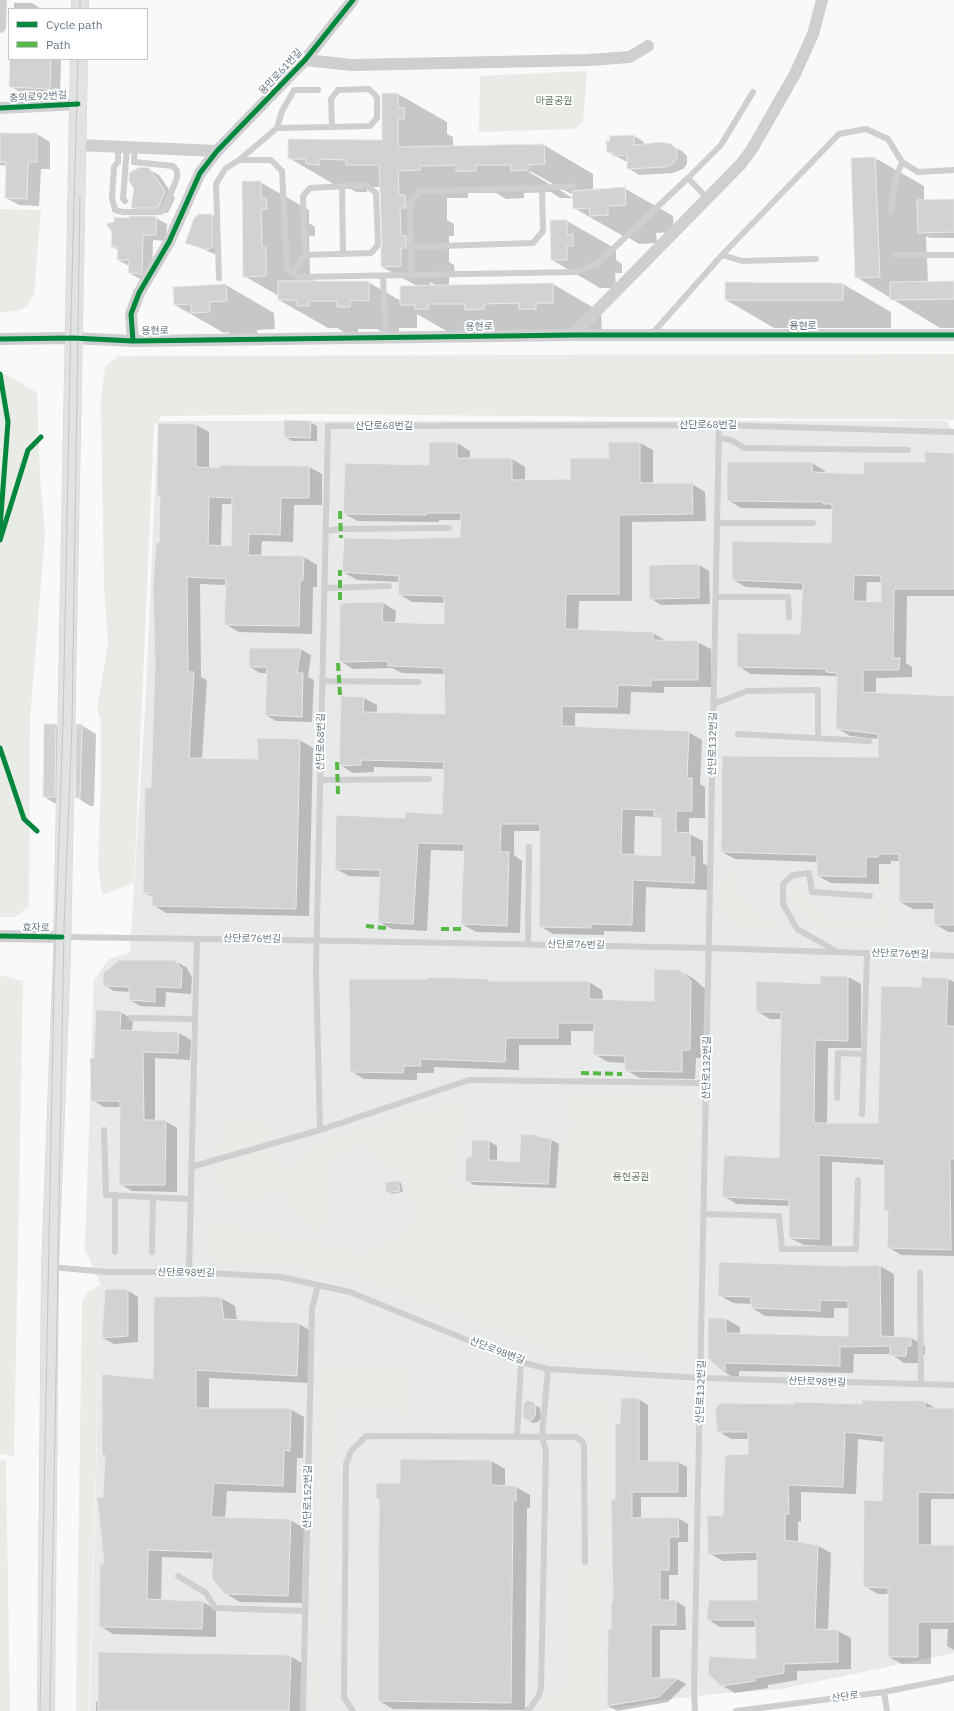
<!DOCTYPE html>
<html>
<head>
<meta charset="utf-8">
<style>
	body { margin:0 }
	#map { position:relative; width:954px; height:1711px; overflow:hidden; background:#f9f9f9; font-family:"IBM Plex Sans",sans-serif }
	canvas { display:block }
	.legend { position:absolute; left:8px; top:8px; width:140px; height:52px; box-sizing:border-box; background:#fff; border:1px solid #c1c8cd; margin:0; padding:5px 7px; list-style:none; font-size:12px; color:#657683 }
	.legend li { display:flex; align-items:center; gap:8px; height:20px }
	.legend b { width:20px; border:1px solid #c1c8cd }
</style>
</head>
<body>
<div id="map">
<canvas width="954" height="1711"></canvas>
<ul class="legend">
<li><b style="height:5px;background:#00873e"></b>Cycle path</li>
<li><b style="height:5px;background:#58b947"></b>Path</li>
</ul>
</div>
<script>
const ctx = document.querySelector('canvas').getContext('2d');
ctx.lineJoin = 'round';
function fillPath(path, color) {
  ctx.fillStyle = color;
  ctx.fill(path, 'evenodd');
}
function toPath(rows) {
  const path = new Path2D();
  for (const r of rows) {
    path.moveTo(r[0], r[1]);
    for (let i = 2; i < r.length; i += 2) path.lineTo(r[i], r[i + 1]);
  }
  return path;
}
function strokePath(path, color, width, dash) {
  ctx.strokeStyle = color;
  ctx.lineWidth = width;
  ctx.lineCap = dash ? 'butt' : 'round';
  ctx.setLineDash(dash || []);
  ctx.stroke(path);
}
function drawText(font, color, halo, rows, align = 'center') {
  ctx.font = font + ' "IBM Plex Sans","Noto Sans KR",sans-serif';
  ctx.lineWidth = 4;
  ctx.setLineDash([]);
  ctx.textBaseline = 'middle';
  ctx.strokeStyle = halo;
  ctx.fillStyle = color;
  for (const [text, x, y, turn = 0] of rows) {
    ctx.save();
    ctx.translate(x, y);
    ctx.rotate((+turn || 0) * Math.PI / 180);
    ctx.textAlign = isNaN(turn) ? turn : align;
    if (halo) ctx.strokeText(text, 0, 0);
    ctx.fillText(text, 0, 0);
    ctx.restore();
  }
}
fillPath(toPath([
	[158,421,946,421,954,433,954,1653,781,1689,716,1694,662,1700,600,1711,90,1711,101,1286,85,1249,94,980,109,959,130,953,145,711]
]), '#e8e9e9');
fillPath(toPath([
	[587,71,583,123,573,129,479,132,480,76],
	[0,209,41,210,34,295,27,306,20,310,7,312,0,312],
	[954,354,954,420,312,414,161,416,154,427,134,883,102,895,98,865,101,780,101,721,97,710,108,644,104,585,101,401,105,367,118,356],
	[0,374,7,374,37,393,40,478,45,532,30,720,29,906,15,917,0,917],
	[726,868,734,870,737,887,756,911,765,917,781,921,781,929,769,932,748,932,733,924,722,914,719,899,721,885],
	[871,869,889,869,889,926,881,932,823,928,808,923,790,898,793,888,801,886,808,903,826,916,872,917,881,915,883,886,880,883,869,878,869,873],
	[0,975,23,981,14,1456,0,1454],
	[562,1095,680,1098,695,1103,690,1347,678,1360,551,1352,343,1273,212,1262,205,1258,204,1247,207,1223,225,1224,313,1239,364,1254,407,1231,415,1216,405,1178,362,1148,341,1155,327,1173,332,1210,323,1234,301,1224,282,1192,244,1204,224,1202,215,1176,219,1137,218,1128,231,1115,257,1119,275,1133,280,1147,274,1160,291,1164,303,1153,326,1138,352,1129,383,1125,404,1109,419,1113,434,1109,441,1098,463,1100,466,1111,464,1129,459,1139,458,1171,450,1185,462,1188,553,1197,558,1193,562,1181,560,1157,564,1134,573,1130],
	[101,1286,89,1711,76,1711,82,1301,88,1292,95,1287],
	[322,1367,412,1369,411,1422,402,1422,397,1418,397,1406,340,1406,340,1447,332,1463,324,1675,320,1682,319,1711,313,1711],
	[565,1395,585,1400,595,1395,613,1395,614,1419,608,1425,604,1710,600,1711,537,1711,544,1698,549,1694,562,1694,563,1570,600,1570,601,1468,592,1468,593,1432,589,1427,582,1424,561,1425,560,1397],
	[0,1460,6,1461,10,1711,0,1711]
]), '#e8ebe6');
fillPath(toPath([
	[14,3,32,3,41,9,14,9],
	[11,59,61,59,60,94,20,92,10,86],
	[383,94,398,94,447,122,447,134,453,137,453,147,544,145,593,174,593,190,624,188,673,216,674,232,656,233,657,243,639,244,626,236,623,236,574,208,573,198,560,198,551,192,524,193,524,198,506,199,496,193,468,193,468,198,447,198,447,220,454,224,454,236,449,236,449,262,454,265,455,276,449,276,449,286,553,284,601,312,602,331,450,333,417,314,417,328,399,328,399,335,386,334,377,329,358,329,358,334,347,334,337,328,328,328,279,300,279,296,244,276,260,182,309,210,309,223,315,227,315,236,309,236,310,274,314,277,314,282,368,282,401,301,417,286,382,267,384,245,381,187,367,187,367,192,356,192,346,186,337,186,289,158,383,141],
	[530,171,573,195,573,198,529,172],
	[430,282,438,287,437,288,430,284],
	[0,134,37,134,50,142,50,169,41,169,39,206,19,205,6,198,7,166,0,165],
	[634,136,644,142,644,145,671,145,682,151,687,156,687,164,683,169,673,173,639,175,628,168,628,161,625,161,608,152],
	[875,158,924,186,924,200,954,200,954,238,930,238,926,236,928,283,954,282,954,328,940,328,856,277],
	[148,169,159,175,175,198,168,213,143,213,132,207],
	[212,215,219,219,220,250,214,254,187,242],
	[156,218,167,224,166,241,153,240,152,279,140,279,129,273,129,266,118,260,119,250,112,247],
	[567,221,616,249,616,260,622,264,622,273,615,273,616,288,600,288,552,260],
	[843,284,891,312,891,328,774,328,726,300],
	[226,285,274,313,275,329,257,330,258,339,241,340,227,332,224,333,175,305],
	[310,422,317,426,317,441,292,441,285,437],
	[159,424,196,425,209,432,209,468,309,467,322,474,322,505,294,505,293,542,262,541,261,556,304,557,317,565,317,587,313,587,312,634,239,632,225,624,226,585,200,584,201,677,207,680,202,759,259,760,300,740,313,748,309,916,166,913,153,905,153,897,144,892,152,789,160,544,161,497,158,495],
	[222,504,233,504,232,547,221,547],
	[457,443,470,451,470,459,512,459,525,467,525,481,571,480,640,443,653,450,653,484,692,484,705,492,706,521,632,522,632,601,579,601,578,630,653,633,666,641,697,642,711,649,711,687,664,687,664,693,631,692,630,714,575,713,575,728,688,732,702,740,700,784,705,787,705,818,689,818,689,834,703,841,703,863,708,866,707,890,646,887,645,932,604,931,604,935,553,934,540,926,541,831,514,831,514,855,522,861,520,933,476,932,462,924,465,851,431,850,427,931,392,929,379,922,381,877,349,876,336,869,406,819,443,815,444,769,374,767,374,772,353,773,340,765,364,698,377,705,377,713,446,715,445,674,402,673,392,668,353,669,340,661,341,604,383,603,396,611,395,624,445,625,445,603,412,602,399,594,400,582,357,580,343,572,396,540,461,538,462,520,439,520,439,522,358,521,344,514,430,466],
	[635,816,658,817,662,819,662,857,634,856],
	[954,454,954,596,907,596,906,663,912,667,912,677,876,678,876,693,954,697,954,932,948,932,935,924,935,909,913,909,900,902,900,861,891,861,891,864,879,864,879,884,831,883,818,876,818,862,735,859,722,852,879,758,879,739,850,736,837,728,838,678,835,676,751,674,738,666,801,635,803,590,746,587,733,580,832,544,832,509,741,508,728,500,728,463,812,463,825,471,825,474,865,475,926,463],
	[867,582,882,582,882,603,866,602],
	[699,565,709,571,710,604,661,605,650,598],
	[300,649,311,655,308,677,314,680,312,722,276,721,266,715,268,673,260,673,250,667],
	[45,725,56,725,70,733,58,805,44,797],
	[81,725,96,734,94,806,90,806,76,797],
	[175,961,186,967,192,977,191,994,166,992,165,1007,140,1006,130,1000,130,992,114,991,104,985],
	[680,971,694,979,705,989,703,1058,696,1058,695,1079,640,1078,626,1070,626,1063,608,1062,594,1054,595,1031,571,1031,571,1045,519,1045,519,1070,434,1067,434,1073,417,1073,417,1080,364,1079,351,1071,429,978,489,980,492,982,589,982,602,990,603,1000,655,1002],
	[821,977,848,977,861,984,861,1048,828,1048,827,1124,879,1124,922,988,923,978,948,979,954,982,954,1256,901,1255,888,1247,889,1212,885,1210,885,1165,832,1162,832,1246,804,1245,790,1238,790,1206,737,1204,723,1196,780,1159,782,1019,770,1019,757,1011,821,985],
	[120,1012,133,1019,132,1031,179,1033,191,1040,190,1060,155,1058,155,1121,165,1121,177,1128,177,1192,132,1191,120,1184,121,1107,104,1107,92,1100,95,1059],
	[538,1136,541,1138,550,1139,559,1144,556,1188,474,1185,466,1180,472,1158,489,1141,497,1146,497,1161,520,1163],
	[398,1181,401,1183,403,1192,391,1194,387,1192],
	[880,1266,894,1274,894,1337,911,1338,925,1346,925,1354,920,1354,920,1363,904,1363,891,1354,854,1354,853,1373,739,1371,739,1381,726,1373,709,1357,726,1319,740,1327,740,1335,849,1337,849,1308,834,1308,834,1318,765,1316,752,1308,752,1304,733,1303,719,1295,847,1267],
	[127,1290,138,1297,138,1342,114,1344,103,1338],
	[221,1298,235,1306,237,1321,299,1324,313,1332,310,1383,209,1378,209,1409,290,1409,304,1417,303,1458,297,1458,296,1493,227,1491,225,1518,290,1520,304,1528,302,1603,240,1602,226,1594,214,1559,162,1557,161,1601,203,1602,216,1610,216,1637,113,1634,100,1626,105,1565,106,1456,103,1454,154,1380],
	[638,1399,648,1405,648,1462,678,1462,687,1467,687,1497,641,1497,641,1519,678,1518,688,1524,688,1542,678,1542,678,1575,669,1575,669,1601,676,1601,685,1607,686,1630,660,1630,660,1679,677,1679,686,1684,668,1702,617,1711,608,1706,609,1630,612,1630,614,1602,616,1500,621,1425],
	[530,1401,540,1408,541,1418,538,1422,533,1423,527,1420],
	[925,1402,937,1409,954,1409,954,1499,931,1499,931,1546,954,1546,954,1650,947,1646,948,1629,931,1629,931,1664,902,1664,889,1657,889,1594,878,1594,864,1586,883,1502,884,1442,858,1439,856,1494,801,1492,801,1522,798,1521,798,1543,818,1546,831,1553,828,1630,838,1631,851,1638,851,1669,797,1671,797,1680,768,1685,768,1688,735,1693,721,1685,757,1660,756,1627,720,1627,707,1619,758,1601,758,1560,723,1561,709,1553,749,1455,749,1439,731,1439,718,1431,863,1405],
	[491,1461,505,1469,505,1486,516,1487,530,1495,530,1508,527,1508,525,1710,393,1709,379,1701,380,1500,377,1498,401,1484],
	[290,1656,304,1664,303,1711,96,1711,96,1702]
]), '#0003');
const building = toPath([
	[10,59,51,59,50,89,9,87,10,59],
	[382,93,398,93,398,108,405,108,404,119,398,119,398,147,544,144,545,164,528,165,528,170,511,171,511,165,475,165,476,171,456,171,456,165,420,166,420,170,398,171,399,195,405,195,406,208,400,208,401,236,406,236,406,248,401,248,401,266,381,267,381,248,382,245,379,165,346,165,346,160,319,159,319,165,306,164,306,159,288,159,288,139,382,140,382,93],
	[0,133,37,133,37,162,28,162,27,199,5,198,6,162,0,162,0,133],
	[634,135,634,145,661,142,671,144,677,149,677,158,672,164,665,167,627,169,627,155,613,156,613,152,607,153,606,141,610,141,609,136,634,135],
	[875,157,880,277,855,278,851,158,875,157],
	[140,167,149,168,165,191,158,208,131,208,134,189,129,181,129,173,140,167],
	[242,181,261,181,261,198,266,198,267,209,261,209,262,247,266,248,266,276,243,277,242,181],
	[625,187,626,205,608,206,608,215,590,216,589,208,573,209,572,191,625,187],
	[954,199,954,232,918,233,917,200,954,199],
	[199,214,212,214,213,247,206,250,185,243,194,218,199,214],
	[129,216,156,216,156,235,143,235,142,274,128,273,129,260,117,260,118,247,111,247,112,232,106,224,114,222,114,217,129,218,129,216],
	[550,220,567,220,567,235,573,234,573,246,567,246,567,260,551,260,550,220],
	[278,281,369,281,369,301,350,300,350,307,337,307,337,301,309,301,309,306,297,306,297,300,278,300,278,281],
	[954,281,954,299,890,300,890,282,954,281],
	[725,282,843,283,843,300,725,300,725,282],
	[553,283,553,303,536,303,536,309,519,309,519,303,484,304,484,309,465,310,465,304,428,304,428,309,415,309,415,305,400,305,400,286,553,283],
	[226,284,227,301,209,302,210,312,191,313,191,304,174,305,173,287,226,284],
	[284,420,311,421,310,438,284,437,284,420],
	[158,423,196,424,196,467,220,468,220,465,309,466,309,498,281,498,280,535,249,534,248,555,304,556,303,580,300,580,299,626,224,625,226,579,187,577,188,672,194,672,189,758,258,759,257,738,300,739,296,909,152,906,152,893,143,893,145,788,151,788,155,665,153,584,156,542,159,543,160,496,157,496,158,423],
	[209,497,232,498,231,546,208,545,209,497],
	[429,442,457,442,457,458,512,458,512,480,570,479,570,458,609,458,608,442,640,442,640,483,692,483,693,514,619,515,619,594,566,594,565,629,653,632,653,640,698,641,698,680,651,680,651,686,618,685,617,707,562,706,562,726,689,731,687,778,692,778,692,811,676,811,676,832,690,833,690,857,695,857,694,883,633,880,632,925,591,924,591,928,539,927,540,824,501,824,500,852,509,852,507,926,461,924,464,844,418,843,413,924,378,922,380,870,335,869,336,815,405,818,405,812,442,814,444,762,361,760,361,765,339,766,341,696,364,697,363,712,445,714,444,668,388,666,388,661,339,662,340,603,383,602,382,622,444,624,444,596,398,595,399,576,342,572,344,538,396,539,460,537,461,513,426,513,426,515,343,514,345,463,429,465,429,442],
	[622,809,654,810,654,816,661,816,661,856,621,854,622,809],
	[924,452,954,453,954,589,894,589,893,658,900,658,899,670,863,670,863,692,954,696,954,925,934,925,934,902,899,902,899,854,878,854,878,857,866,857,866,877,817,876,817,855,721,852,722,756,878,757,878,734,836,729,837,673,826,672,826,669,737,667,737,633,800,634,803,583,732,580,732,541,831,543,832,504,823,504,823,502,727,501,727,462,812,462,812,472,864,474,863,462,925,462,924,452],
	[854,575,881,576,881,602,853,601,854,575],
	[699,564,699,598,649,599,649,565,699,564],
	[249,648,301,648,297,673,303,673,302,717,265,715,267,667,249,667,249,648],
	[44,724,56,724,55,797,43,797,44,724],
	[76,724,82,724,80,798,75,798,76,724],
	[119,960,175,960,182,970,181,988,155,987,155,1002,129,1000,129,987,103,986,103,973,119,960],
	[654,969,680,970,691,981,690,1050,682,1050,682,1072,625,1071,625,1056,593,1055,594,1023,558,1023,558,1038,506,1038,505,1062,420,1059,421,1066,404,1066,403,1073,350,1072,349,979,428,979,428,977,489,979,489,981,589,981,589,999,654,1001,654,969],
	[820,976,848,976,848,1041,815,1040,814,1123,878,1123,881,986,921,987,922,977,948,978,946,1026,954,1026,954,1159,950,1159,951,1250,887,1248,888,1211,884,1211,884,1159,819,1155,819,1239,789,1238,789,1200,722,1197,724,1155,779,1158,781,1012,756,1012,756,981,820,984,820,976],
	[96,1010,121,1011,120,1030,179,1032,178,1053,143,1052,144,1120,166,1120,165,1185,119,1185,120,1101,91,1101,90,1058,94,1058,96,1010],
	[521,1134,538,1135,538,1137,551,1138,548,1184,465,1181,466,1157,471,1157,472,1140,489,1140,489,1160,519,1162,521,1134],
	[398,1180,400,1191,386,1193,385,1182,398,1180],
	[719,1262,847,1266,880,1265,881,1336,911,1337,911,1346,907,1346,906,1356,890,1356,890,1346,840,1347,840,1366,725,1363,725,1374,708,1358,708,1318,726,1318,726,1333,848,1336,848,1301,820,1300,820,1311,751,1308,751,1297,718,1296,719,1262],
	[105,1289,128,1289,128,1336,102,1338,105,1289],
	[204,1296,221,1297,224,1319,299,1323,297,1376,196,1370,196,1408,291,1408,290,1451,284,1450,283,1486,214,1483,211,1517,291,1519,288,1596,225,1594,212,1579,213,1552,148,1550,147,1599,203,1601,202,1629,99,1627,100,1564,104,1564,97,1497,103,1497,105,1455,102,1455,102,1374,153,1379,154,1297,204,1296],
	[621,1398,639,1398,639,1461,678,1461,678,1492,632,1492,632,1518,678,1517,679,1537,669,1537,669,1570,660,1570,660,1600,676,1600,676,1625,651,1625,651,1678,678,1678,659,1697,607,1706,608,1629,611,1629,611,1601,613,1601,611,1499,615,1499,615,1424,620,1424,621,1398],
	[527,1400,534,1402,536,1406,535,1416,532,1420,529,1421,525,1419,523,1416,523,1405,527,1400],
	[862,1400,925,1401,925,1408,954,1408,954,1493,918,1492,918,1545,954,1545,954,1622,918,1622,918,1657,888,1657,888,1588,863,1587,864,1500,882,1501,884,1436,845,1432,843,1487,788,1485,789,1514,785,1514,785,1540,818,1545,815,1629,838,1630,838,1662,784,1664,784,1673,755,1678,755,1681,721,1686,708,1674,709,1656,756,1659,755,1620,706,1620,709,1600,757,1600,757,1552,708,1554,707,1515,723,1516,725,1455,748,1454,748,1432,717,1432,715,1410,720,1403,794,1404,794,1402,862,1404,862,1400],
	[400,1459,491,1460,491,1485,516,1486,516,1501,513,1501,511,1703,378,1701,379,1499,376,1498,376,1483,400,1483,400,1459],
	[98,1652,291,1655,289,1711,98,1711,98,1652]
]);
fillPath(building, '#d0d2d3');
strokePath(building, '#e8e8e8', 1);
const secondary = toPath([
	[80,9,80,0],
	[46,1711,50,1267,62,954,79,59]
]);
strokePath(secondary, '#d5d6d7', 18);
strokePath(toPath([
	[277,128,282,111,294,90,318,90],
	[118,146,118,162,114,167,112,198,115,210,123,212,160,212,164,210,177,178,177,171,173,166,134,162,135,147],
	[239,160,277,128,332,127,370,126,377,118,377,97,369,89,338,90,331,99,332,127],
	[688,178,707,198],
	[342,186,343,254],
	[125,201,123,199,127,147],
	[891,209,896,177,902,162],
	[411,247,533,243,543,231,542,188],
	[722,255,742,261,816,259],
	[896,255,954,255],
	[291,273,305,255,303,196,310,188,366,185,376,193,378,245,371,253,305,255],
	[411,275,410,202,420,191,542,188,573,186],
	[383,276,386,337],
	[219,278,216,184,225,169,239,160,271,160,282,171,287,269,297,277,576,272,598,263,688,178,721,145,753,92],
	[651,335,722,255,839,134,866,129,888,139,902,162,918,172,954,170],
	[719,438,731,440,744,448,908,450],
	[717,523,813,523],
	[326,531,340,529,449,528],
	[325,588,389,586],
	[716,597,788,597,789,617],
	[323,681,418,682],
	[714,704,747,691,818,690,818,738],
	[738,734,869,741],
	[320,780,429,779],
	[64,937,347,941,710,948,954,956],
	[528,944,529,847],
	[836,951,797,929,783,904,783,884,793,875,809,873,812,892,870,896],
	[131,1018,195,1019],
	[837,1098,838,1053,864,1054],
	[862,1114,867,953],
	[104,1130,106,1195,191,1199],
	[320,1130,316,969,328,426,719,425,954,432],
	[191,1167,320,1130,469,1080,707,1083],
	[705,1214,779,1216,782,1249,856,1249,858,1180],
	[115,1252,115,1195],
	[152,1252,153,1197],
	[51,1267,107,1272,189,1272,281,1277,350,1292,521,1362,548,1369,702,1378,954,1385],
	[189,1272,197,939],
	[920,1273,921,1384],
	[517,1436,521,1362],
	[178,1576,206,1593,215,1608,305,1611],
	[884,1692,887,1711],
	[303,1711,312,1309,318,1285],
	[353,1711,344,1698,346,1464,351,1451,366,1436,576,1437,582,1441,584,1446,585,1562],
	[526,1711,531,1707,539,1695,541,1688,546,1451,542,1437,548,1369],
	[695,1711,694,1691,719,425],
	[736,1711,884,1692,954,1678]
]), '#cecfd0', 6);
strokePath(toPath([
	[0,27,1,0],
	[305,60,352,65,589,60,630,57,648,46],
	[0,108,78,104],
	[77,145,217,151],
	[573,335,741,164,752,149,795,74,813,34,822,0],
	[0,339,73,338,133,341,573,335,954,335],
	[133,341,131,314,139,293,169,242,200,173,217,151,305,60,353,0],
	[0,936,62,937]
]), '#cecfd0', 12);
strokePath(secondary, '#e1e2e2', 17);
strokePath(toPath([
	[80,9,80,0],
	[40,1711,54,981,63,722,71,315,78,59],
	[50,1711,64,928,72,724,80,197]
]), '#c3c5c6', 1);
strokePath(toPath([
	[340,511,341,538],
	[340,600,340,570],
	[338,663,340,695],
	[337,762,338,794],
	[366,926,386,928],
	[441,929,463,929],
	[581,1073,622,1074]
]), '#58b947', 4, [8, 4]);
strokePath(toPath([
	[0,108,78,104],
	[0,339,73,338,133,341,573,335,954,335],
	[133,341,131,314,139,293,169,242,200,173,217,151,305,60,353,0],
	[0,374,8,422,0,528],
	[0,540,28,450,41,437],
	[0,748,24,819,37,831],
	[0,936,62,937]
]), '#00873e', 5);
drawText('10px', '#657683', '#fff', [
	["용민로61번길",281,72,-47],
	["충의로92번길",38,97,-3],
	["용현로",803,326],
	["용현로",479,327,-1],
	["용현로",155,331,-1],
	["산단로68번길",708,425],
	["산단로68번길",384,426],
	["산단로68번길",321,742,-89],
	["산단로132번길",713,744,-89],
	["효자로",36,928,1],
	["산단로76번길",252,939,1],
	["산단로76번길",576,945,1],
	["산단로76번길",900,954,2],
	["산단로132번길",707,1068,-89],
	["산단로98번길",186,1273,1],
	["산단로98번길",497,1351,21],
	["산단로98번길",817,1382,2],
	["산단로132번길",701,1392,-88],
	["산단로152번길",308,1497,-89],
	["산단로",845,1697,-7]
]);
drawText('10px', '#687a64', '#fff', [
	["마골공원",554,101],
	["용현공원",631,1177]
]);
</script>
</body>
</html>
